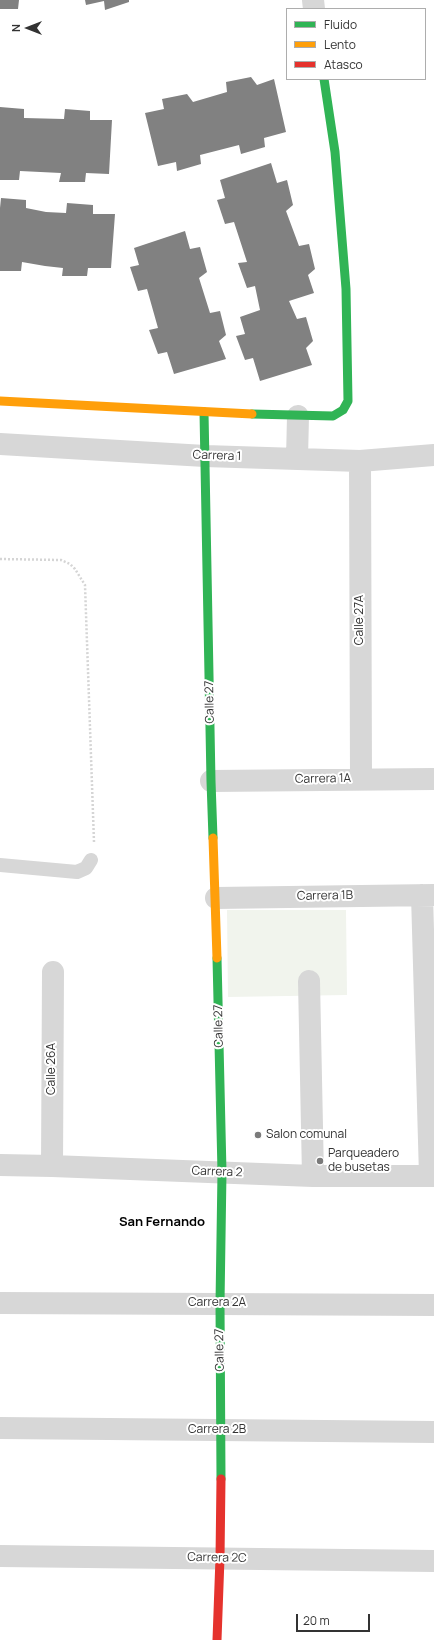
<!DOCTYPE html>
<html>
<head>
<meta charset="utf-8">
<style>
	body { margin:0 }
	#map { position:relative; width:434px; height:1640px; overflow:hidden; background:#fff; font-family:Manrope,sans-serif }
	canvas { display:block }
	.legend { position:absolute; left:286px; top:8px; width:140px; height:72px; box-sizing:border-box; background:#fff; border:1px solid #adadad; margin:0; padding:5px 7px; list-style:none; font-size:12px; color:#333 }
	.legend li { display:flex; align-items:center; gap:8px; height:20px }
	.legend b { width:20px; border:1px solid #adadad }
	.north { position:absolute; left:8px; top:8px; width:40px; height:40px; -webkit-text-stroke:3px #fff; paint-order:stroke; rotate:270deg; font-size:11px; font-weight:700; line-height:16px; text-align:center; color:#333 }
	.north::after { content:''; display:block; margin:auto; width:14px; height:18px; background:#333; clip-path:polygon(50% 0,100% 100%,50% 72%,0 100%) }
	.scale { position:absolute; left:296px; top:1614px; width:74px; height:18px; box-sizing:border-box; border:2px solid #333; border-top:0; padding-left:5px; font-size:12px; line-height:14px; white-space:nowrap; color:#333; -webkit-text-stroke:3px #fff; paint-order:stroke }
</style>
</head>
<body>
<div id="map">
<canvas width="434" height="1640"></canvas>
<ul class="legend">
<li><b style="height:5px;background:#30b455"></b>Fluido</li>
<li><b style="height:5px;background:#ff9f0a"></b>Lento</li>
<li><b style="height:5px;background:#e5322d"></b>Atasco</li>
</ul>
<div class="north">N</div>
<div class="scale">20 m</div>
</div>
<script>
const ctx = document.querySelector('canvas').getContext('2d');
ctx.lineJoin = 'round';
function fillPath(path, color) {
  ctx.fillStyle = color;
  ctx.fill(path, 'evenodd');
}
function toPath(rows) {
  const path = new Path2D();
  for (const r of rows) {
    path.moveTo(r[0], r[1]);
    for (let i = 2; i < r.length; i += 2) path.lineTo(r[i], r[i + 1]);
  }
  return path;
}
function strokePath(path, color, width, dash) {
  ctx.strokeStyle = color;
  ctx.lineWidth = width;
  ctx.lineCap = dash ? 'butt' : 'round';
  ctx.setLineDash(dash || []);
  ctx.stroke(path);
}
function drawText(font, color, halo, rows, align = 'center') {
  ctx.font = font + ' Manrope,sans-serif';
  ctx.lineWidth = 4;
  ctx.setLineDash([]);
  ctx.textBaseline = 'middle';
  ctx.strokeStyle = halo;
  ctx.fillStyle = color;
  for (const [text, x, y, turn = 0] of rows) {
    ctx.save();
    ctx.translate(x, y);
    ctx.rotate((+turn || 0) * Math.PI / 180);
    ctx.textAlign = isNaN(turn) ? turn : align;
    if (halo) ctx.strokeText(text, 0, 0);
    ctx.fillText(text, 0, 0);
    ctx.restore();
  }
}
fillPath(toPath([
	[227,910,346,910,347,995,228,997]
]), '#f1f4ed');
fillPath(toPath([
	[0,0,19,0,18,9,0,9],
	[85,0,129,0,129,2,105,10,104,1,86,5],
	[251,77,257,85,274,79,286,132,264,138,265,147,241,154,239,145,200,155,201,164,177,171,176,162,158,166,145,113,164,109,162,99,187,94,193,102,227,92,226,82],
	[0,107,24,109,24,118,64,119,65,109,90,111,90,120,112,120,109,174,86,173,85,182,59,182,61,173,20,171,19,180,0,180],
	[271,163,277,183,287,180,293,205,286,211,299,246,309,244,315,269,308,275,314,293,289,301,297,319,306,317,313,341,306,348,312,365,260,381,253,358,245,360,236,336,245,334,240,317,260,310,255,286,247,288,238,263,247,262,234,222,225,224,217,200,225,198,220,180],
	[1,198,26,200,26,208,46,212,66,213,67,203,93,205,93,214,115,214,111,268,88,268,87,276,62,276,63,268,45,266,22,262,21,271,0,271,0,208],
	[185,231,190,249,200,247,207,272,199,278,210,313,220,311,226,335,219,341,226,359,174,374,167,352,158,354,149,330,158,328,147,289,138,291,130,267,139,265,134,248]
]), '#818181');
strokePath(toPath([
	[0,559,61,560,70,564,75,569,85,585,94,842]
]), '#d5d5d5', 2.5, [2, 2]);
strokePath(toPath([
	[0,865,77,872,86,868,91,860]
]), '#d7d7d7', 14);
strokePath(toPath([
	[313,0,314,9],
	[0,444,205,456,360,461,434,455],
	[297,459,298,416],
	[360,461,361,779],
	[211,781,434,779],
	[422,895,430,1176],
	[216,898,434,895],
	[309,981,313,1176],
	[0,1165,52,1166,313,1176,434,1176],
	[52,1166,53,972],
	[0,1303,434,1305],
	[0,1428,434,1432],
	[0,1556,434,1561]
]), '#d7d7d7', 22);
strokePath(toPath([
	[204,412,211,781,213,838],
	[252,414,333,416,343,410,348,401,346,289,335,152,324,79],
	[217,958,222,1172,220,1303,221,1479]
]), '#30b455', 9);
strokePath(toPath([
	[0,401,252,414],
	[213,838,217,958]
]), '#ff9f0a', 9);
strokePath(toPath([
	[217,1640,220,1558,221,1479]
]), '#e5322d', 9);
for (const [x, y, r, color] of [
	[258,1135,4,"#7a7a7a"],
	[320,1161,4,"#7a7a7a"]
]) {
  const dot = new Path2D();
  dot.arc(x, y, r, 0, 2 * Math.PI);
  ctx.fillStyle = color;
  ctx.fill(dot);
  strokePath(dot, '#fff', 1.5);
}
drawText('12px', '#333', '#fff', [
	["Carrera 1",217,456,2],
	["Calle 27A",360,620,-90],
	["Calle 27",210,702,-91],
	["Carrera 1A",323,779,-1],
	["Carrera 1B",325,896,-1],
	["Calle 27",219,1026,-91],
	["Calle 26A",52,1069,-90],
	["Carrera 2",217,1172,2],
	["Carrera 2A",217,1303],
	["Calle 27",220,1350,-91],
	["Carrera 2B",217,1430],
	["Carrera 2C",217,1558,1]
]);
drawText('12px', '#333', '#fff', [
	["Salon comunal",266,1135],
	["Parqueadero",328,1154],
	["de busetas",328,1168]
], 'left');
drawText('bold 13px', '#000', '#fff', [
	["San Fernando",162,1222]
]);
</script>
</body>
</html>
